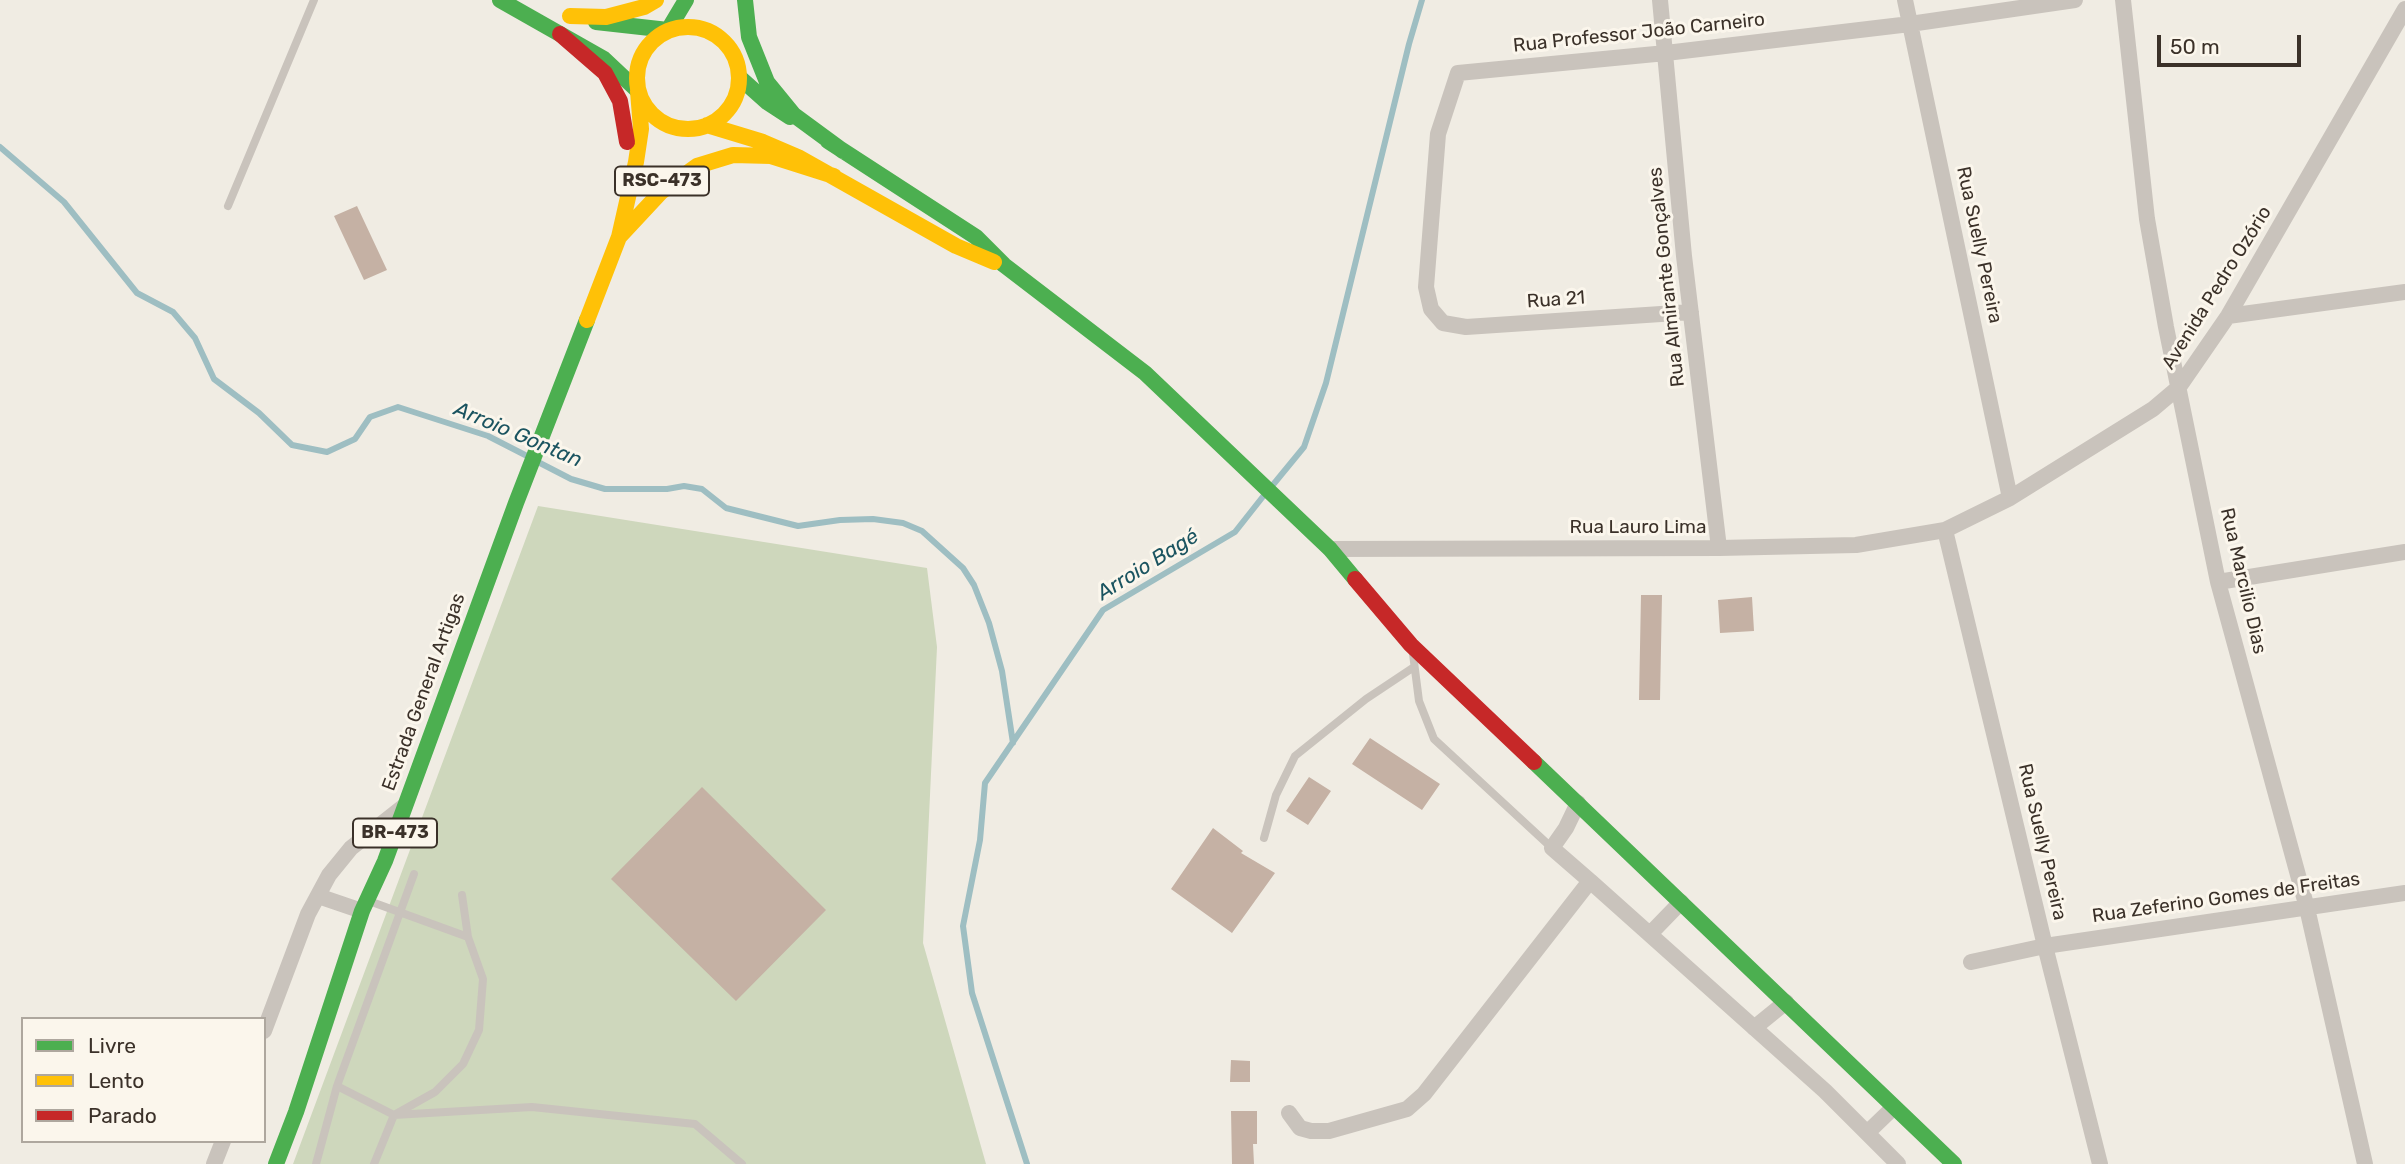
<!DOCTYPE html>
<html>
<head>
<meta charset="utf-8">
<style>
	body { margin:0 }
	#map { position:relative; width:2405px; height:1164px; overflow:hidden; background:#f0ece3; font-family:Rubik,sans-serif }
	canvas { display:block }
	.legend { position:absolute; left:21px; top:1017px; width:245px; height:126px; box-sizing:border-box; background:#fbf6ec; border:2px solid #aea79e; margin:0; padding:9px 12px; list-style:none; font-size:21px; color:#3b3129 }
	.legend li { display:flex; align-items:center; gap:14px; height:35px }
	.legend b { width:35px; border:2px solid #aea79e }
	.scale { position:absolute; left:2157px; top:35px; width:144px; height:32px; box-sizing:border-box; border:4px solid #3b3129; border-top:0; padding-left:9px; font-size:21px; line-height:24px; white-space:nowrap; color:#3b3129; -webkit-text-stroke:5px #fbf6ec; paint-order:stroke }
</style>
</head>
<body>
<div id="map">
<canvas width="2405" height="1164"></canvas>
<ul class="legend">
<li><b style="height:9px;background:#4caf50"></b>Livre</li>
<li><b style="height:9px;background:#ffc107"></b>Lento</li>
<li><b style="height:9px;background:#c62828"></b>Parado</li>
</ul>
<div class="scale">50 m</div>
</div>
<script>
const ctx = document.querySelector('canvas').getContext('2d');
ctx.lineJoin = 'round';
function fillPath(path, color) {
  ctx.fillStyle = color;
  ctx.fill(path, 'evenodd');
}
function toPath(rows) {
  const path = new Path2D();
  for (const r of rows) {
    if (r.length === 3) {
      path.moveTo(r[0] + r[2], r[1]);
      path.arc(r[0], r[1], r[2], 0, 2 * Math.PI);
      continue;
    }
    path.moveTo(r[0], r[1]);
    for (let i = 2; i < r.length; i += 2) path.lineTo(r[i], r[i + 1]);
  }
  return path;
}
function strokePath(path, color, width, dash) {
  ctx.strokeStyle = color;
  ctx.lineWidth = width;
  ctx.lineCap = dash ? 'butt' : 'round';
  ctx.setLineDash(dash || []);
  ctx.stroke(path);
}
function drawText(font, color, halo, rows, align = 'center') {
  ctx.font = font + ' Rubik,sans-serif';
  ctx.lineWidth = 6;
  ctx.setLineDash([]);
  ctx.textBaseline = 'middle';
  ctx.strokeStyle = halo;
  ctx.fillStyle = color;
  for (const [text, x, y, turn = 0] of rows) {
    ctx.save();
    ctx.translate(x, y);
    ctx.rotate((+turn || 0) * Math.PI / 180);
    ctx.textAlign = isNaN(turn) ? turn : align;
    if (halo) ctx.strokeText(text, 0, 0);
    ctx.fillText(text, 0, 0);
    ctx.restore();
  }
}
fillPath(toPath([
	[538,506,927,568,937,647,923,943,986,1164,293,1164]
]), '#ced7bc');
strokePath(toPath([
	[0,147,64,202,137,293,173,312,195,338,214,379,259,413,292,445,327,452,355,439,370,417,398,407,488,436,529,457],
	[538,462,571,479,605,489,667,489,684,486,702,489,726,508,798,526,840,520,873,519,903,523,922,531,963,568,974,585,989,623,1002,671,1013,743],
	[1272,486,1304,447,1326,383,1409,44,1422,0],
	[1027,1164,972,993,963,926,980,840,985,783,1103,610,1235,532,1265,494]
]), '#9ebec2', 6);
fillPath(toPath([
	[357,206,387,270,364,280,334,216],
	[1641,595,1662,595,1660,700,1639,700],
	[1752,597,1754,631,1720,633,1718,600],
	[1370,738,1440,784,1422,810,1352,764],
	[1309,777,1331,791,1308,825,1286,811],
	[702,787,826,910,736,1001,611,879],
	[1213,828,1243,851,1241,853,1275,873,1232,933,1171,889],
	[1231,1060,1250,1061,1250,1082,1230,1082],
	[1231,1111,1257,1111,1257,1144,1253,1144,1254,1164,1232,1164]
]), '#c5b1a4');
strokePath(toPath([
	[228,206,314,0],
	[1413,654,1419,701,1434,739,1552,848],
	[1264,838,1276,795,1295,756,1366,699,1414,667],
	[369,901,468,937],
	[337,1086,394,1115,532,1107,695,1124,742,1164],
	[316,1164,337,1086,414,874],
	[374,1164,394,1115,435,1092,463,1064,479,1030,483,979,468,937,462,895]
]), '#c9c3bc', 8);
strokePath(toPath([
	[1660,0,1684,256,1719,548],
	[1905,0,2010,498],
	[2123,0,2147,219,2166,327,2218,582,2307,908,2365,1164],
	[1691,312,1466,327,1443,323,1431,309,1426,287,1438,134,1458,73,1666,53,1910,24,2075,0],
	[2228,316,2405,292],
	[1945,530,2045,946,2100,1164],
	[1330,549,1719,548,1856,545,1945,530,2010,498,2153,409,2179,387,2228,316,2405,9],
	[2218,582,2405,552],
	[1590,881,1825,1091,1898,1164],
	[318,896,362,911],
	[1650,934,1681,902],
	[1971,962,2045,946,2405,893],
	[1754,1028,1786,1002],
	[264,1031,308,914,329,875,351,848,403,807],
	[1289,1113,1300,1128,1311,1131,1329,1131,1407,1109,1424,1094,1590,881,1552,848,1566,828,1578,803],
	[1867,1133,1894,1107],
	[214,1164,223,1141]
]), '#c9c3bc', 16);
strokePath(toPath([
	[500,0,604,59,638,91],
	[745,0,749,37,767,82,794,115,843,151],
	[596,22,668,30],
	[668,30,686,0],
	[739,77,767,102,790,117],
	[828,141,976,237,1004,265,1145,373,1330,549,1355,579],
	[1534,762,1954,1164],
	[276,1164,296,1112,362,911,385,861,516,503,587,320]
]), '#4caf50', 16);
strokePath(toPath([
	[570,16,606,17,644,7,656,0],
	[688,78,51],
	[707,125,763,142,798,157,956,246,994,262],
	[620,236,661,192,697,166,733,155,771,156,834,176],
	[587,320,619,237,636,162,641,129,638,91]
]), '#ffc107', 16);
strokePath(toPath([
	[560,34,605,73,620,101,627,142],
	[1355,579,1411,645,1534,762]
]), '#c62828', 16);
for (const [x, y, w] of [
	[662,181,94],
	[395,833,84]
]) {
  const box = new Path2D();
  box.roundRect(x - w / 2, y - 14.5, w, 29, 5);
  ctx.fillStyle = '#fbf6ec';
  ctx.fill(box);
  strokePath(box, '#3b3129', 2);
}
drawText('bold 18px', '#3b3129', null, [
	["RSC-473",662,181],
	["BR-473",395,833]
]);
drawText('19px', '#3b3129', '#fbf6ec', [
	["Rua Professor João Carneiro",1639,33,-6],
	["Rua Suelly Pereira",1979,245,78],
	["Rua Almirante Gonçalves",1667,277,-96],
	["Avenida Pedro Ozório",2217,288,-58],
	["Rua 21",1556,300,-4],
	["Rua Lauro Lima",1638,528],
	["Rua Marcilio Dias",2243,581,77],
	["Estrada General Artigas",424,692,-70],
	["Rua Suelly Pereira",2042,842,77],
	["Rua Zeferino Gomes de Freitas",2226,898,-8]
]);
drawText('italic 21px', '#1b5460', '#fbf6ec', [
	["Arroio Gontan",518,435,23],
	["Arroio Bagé",1148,565,-32]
]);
</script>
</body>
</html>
